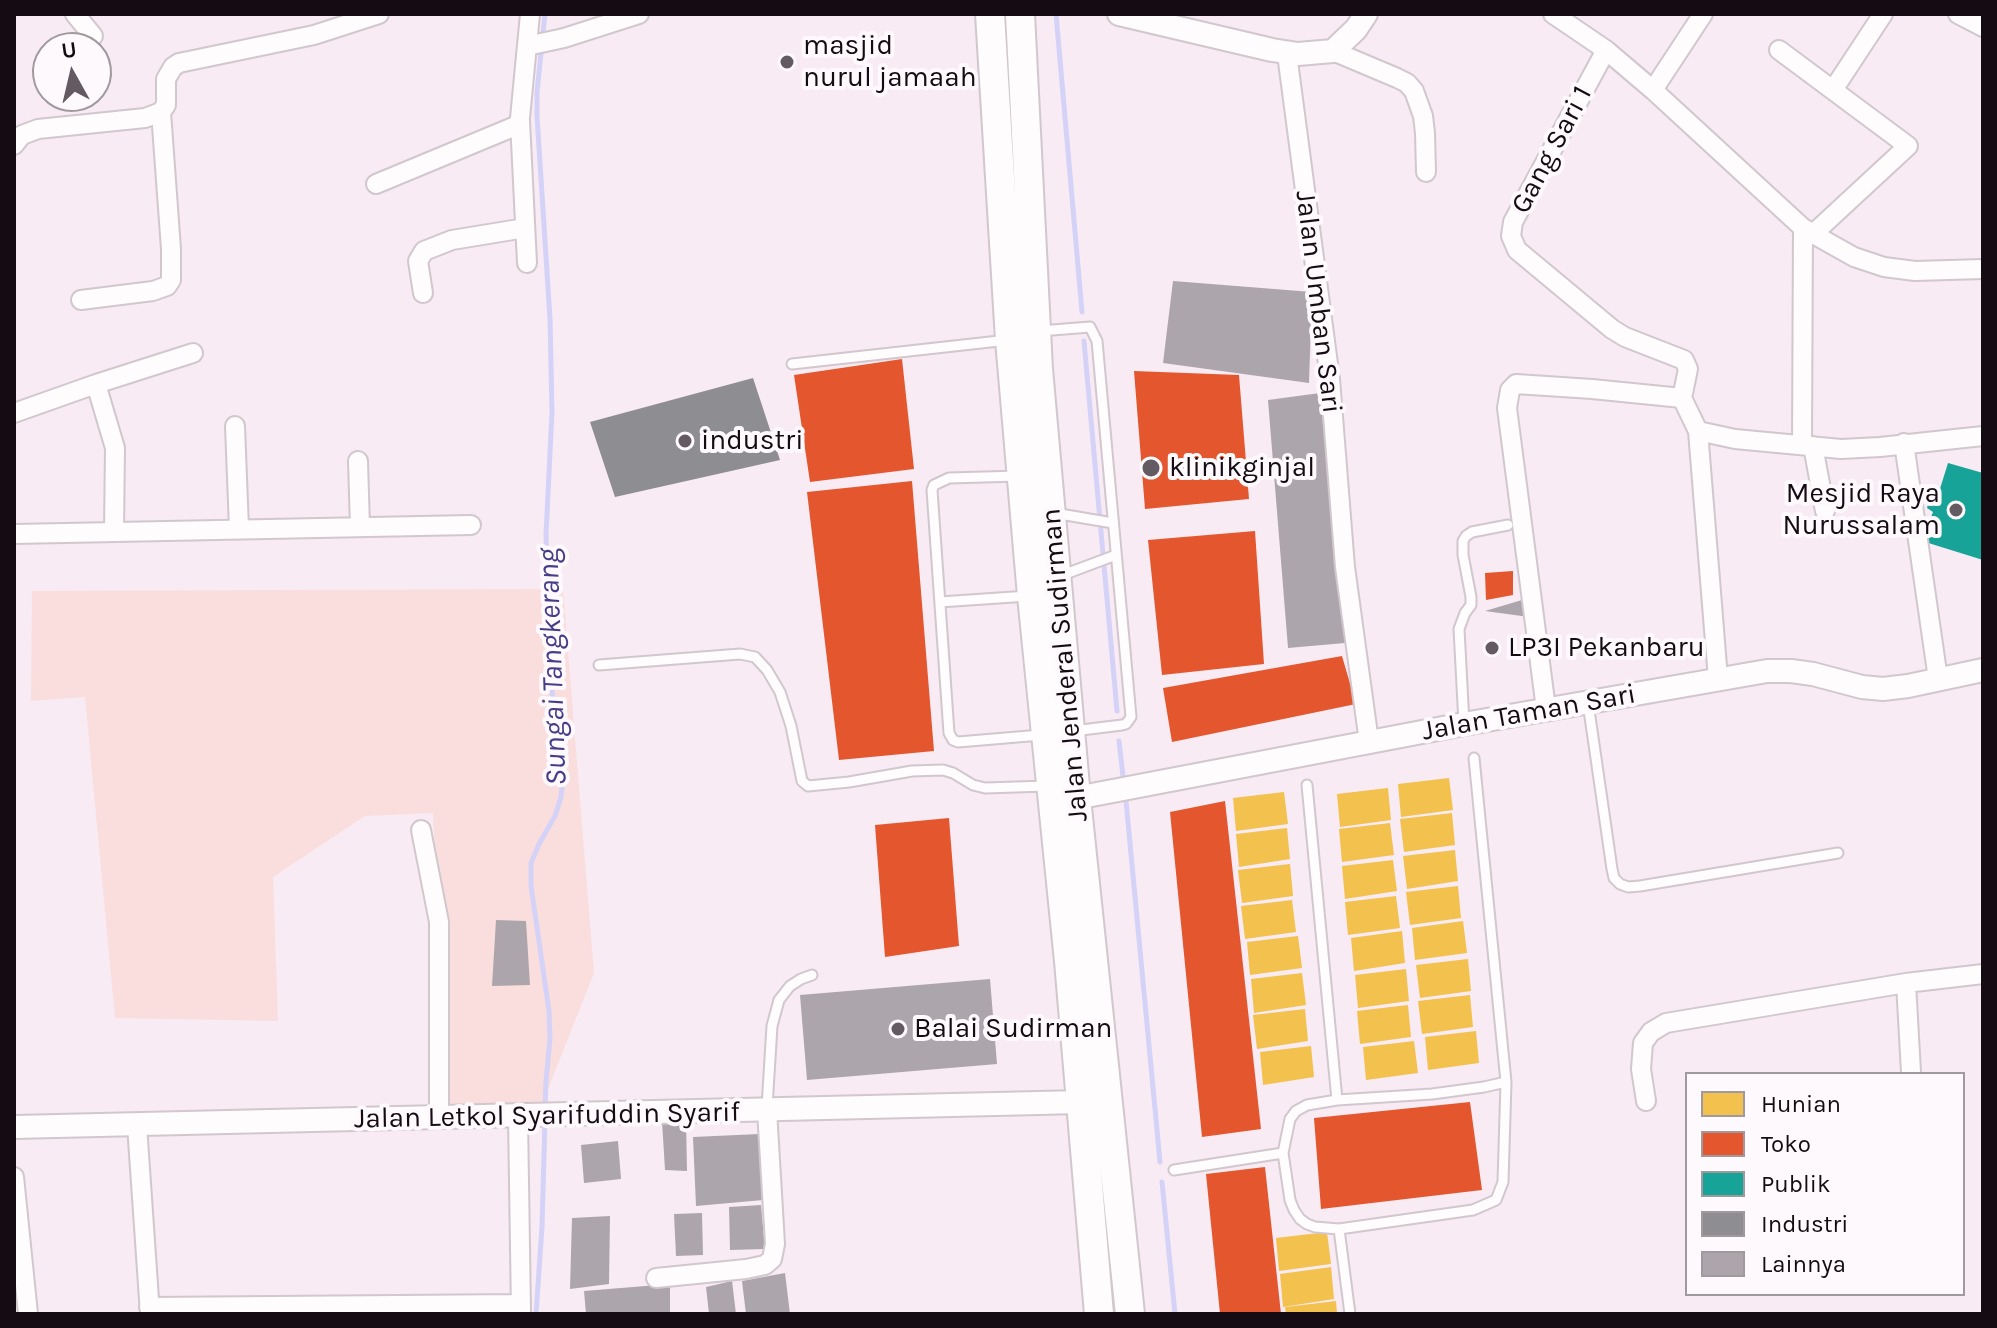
<!DOCTYPE html>
<html>
<head>
<meta charset="utf-8">
<style>
	body { margin:0 }
	#map { position:relative; width:1997px; height:1328px; overflow:hidden; background:#f8ebf4; font-family:Karla,sans-serif }
	canvas { display:block }
	.frame { position:absolute; inset:0; border:16px solid #140c12; pointer-events:none }
	.legend { position:absolute; left:1685px; top:1072px; width:280px; height:224px; box-sizing:border-box; background:#fef9fc; border:2px solid #a09a9e; margin:0; padding:10px 14px; list-style:none; font-size:24px; color:#140c12 }
	.legend li { display:flex; align-items:center; gap:16px; height:40px }
	.legend b { width:40px; border:2px solid #a09a9e }
	.north { position:absolute; left:32px; top:32px; width:80px; height:80px; box-sizing:border-box; background:#fef9fc; border:2px solid #a09a9e; border-radius:50%; rotate:352deg; font-size:22px; font-weight:700; line-height:32px; text-align:center; color:#140c12 }
	.north::after { content:''; display:block; margin:auto; width:28px; height:36px; background:#645a61; clip-path:polygon(50% 0,100% 100%,50% 72%,0 100%) }
</style>
</head>
<body>
<div id="map">
<canvas width="1997" height="1328"></canvas>
<div class="frame"></div>
<ul class="legend">
<li><b style="height:22px;background:#f2c14e"></b>Hunian</li>
<li><b style="height:22px;background:#e4572e"></b>Toko</li>
<li><b style="height:22px;background:#17a398"></b>Publik</li>
<li><b style="height:22px;background:#8d8d92"></b>Industri</li>
<li><b style="height:22px;background:#ada5ac"></b>Lainnya</li>
</ul>
<div class="north">U</div>
</div>
<script>
const ctx = document.querySelector('canvas').getContext('2d');
ctx.lineJoin = 'round';
function fillPath(path, color) {
  ctx.fillStyle = color;
  ctx.fill(path, 'evenodd');
}
function toPath(rows) {
  const path = new Path2D();
  for (const r of rows) {
    path.moveTo(r[0], r[1]);
    for (let i = 2; i < r.length; i += 2) path.lineTo(r[i], r[i + 1]);
  }
  return path;
}
function strokePath(path, color, width, dash) {
  ctx.strokeStyle = color;
  ctx.lineWidth = width;
  ctx.lineCap = dash ? 'butt' : 'round';
  ctx.setLineDash(dash || []);
  ctx.stroke(path);
}
function drawText(font, color, halo, rows, align = 'center') {
  ctx.font = font + ' Karla,sans-serif';
  ctx.lineWidth = 8;
  ctx.setLineDash([]);
  ctx.textBaseline = 'middle';
  ctx.strokeStyle = halo;
  ctx.fillStyle = color;
  for (const [text, x, y, turn = 0] of rows) {
    ctx.save();
    ctx.translate(x, y);
    ctx.rotate((+turn || 0) * Math.PI / 180);
    ctx.textAlign = isNaN(turn) ? turn : align;
    if (halo) ctx.strokeText(text, 0, 0);
    ctx.fillText(text, 0, 0);
    ctx.restore();
  }
}
fillPath(toPath([
	[563,589,594,973,541,1107,446,1108,433,813,365,816,273,877,278,1021,115,1018,85,697,31,701,32,591]
]), '#f9dedd');
fillPath(toPath([
	[1449,778,1453,810,1401,817,1398,784],
	[1388,788,1391,820,1340,827,1337,794],
	[1284,792,1288,824,1236,831,1233,798],
	[1452,813,1455,845,1404,852,1400,819],
	[1390,823,1394,855,1342,862,1339,829],
	[1287,828,1290,859,1239,867,1236,834],
	[1455,850,1458,881,1407,889,1403,856],
	[1393,860,1397,891,1345,899,1342,866],
	[1290,864,1293,896,1242,903,1238,870],
	[1458,886,1461,918,1410,925,1406,892],
	[1396,896,1400,928,1348,935,1345,902],
	[1292,900,1296,932,1245,939,1241,906],
	[1463,921,1467,953,1415,960,1412,928],
	[1402,931,1405,963,1354,971,1351,938],
	[1298,936,1302,968,1250,975,1247,942],
	[1468,959,1471,991,1420,998,1416,965],
	[1406,969,1409,1001,1358,1008,1355,975],
	[1302,973,1306,1005,1254,1013,1251,979],
	[1470,995,1473,1027,1422,1034,1418,1001],
	[1408,1005,1411,1037,1360,1044,1357,1011],
	[1305,1009,1308,1041,1257,1049,1253,1015],
	[1476,1031,1479,1063,1428,1070,1425,1037],
	[1414,1041,1418,1073,1366,1080,1363,1047],
	[1311,1046,1314,1077,1263,1085,1260,1052],
	[1327,1232,1331,1264,1279,1271,1276,1238],
	[1331,1267,1334,1299,1283,1307,1280,1274],
	[1336,1301,1337,1314,1286,1314,1285,1307]
]), '#f2c14e');
fillPath(toPath([
	[902,359,914,469,810,482,794,375],
	[1134,371,1239,375,1249,499,1145,509],
	[912,481,934,751,839,760,807,492],
	[1255,531,1264,664,1162,675,1148,540],
	[1513,571,1513,595,1486,600,1485,573],
	[1342,656,1356,704,1172,742,1163,688],
	[1225,801,1261,1129,1202,1137,1170,812],
	[949,818,959,946,885,957,875,825],
	[1470,1102,1482,1190,1321,1209,1314,1118],
	[1265,1167,1281,1314,1220,1314,1206,1174]
]), '#e4572e');
fillPath(toPath([
	[1948,463,1983,473,1983,560,1922,541,1933,512,1927,508,1932,490,1939,492]
]), '#17a398');
fillPath(toPath([
	[753,378,780,460,615,497,590,422]
]), '#8d8d92');
strokePath(toPath([
	[1056,14,1082,312],
	[1084,341,1117,711],
	[1119,741,1123,776],
	[1126,801,1160,1162],
	[545,1109,546,1081,550,1039,549,1011,531,886,531,863,539,844,555,816,561,797,563,776,552,692,547,573,546,534,552,412,550,319,537,116,537,92,545,14],
	[1162,1182,1175,1314],
	[536,1314,542,1227,545,1119]
]), '#d5d2f8', 5);
fillPath(toPath([
	[1173,281,1312,292,1309,383,1163,363],
	[1320,393,1345,643,1288,648,1268,400],
	[1522,600,1529,617,1485,611],
	[496,920,526,921,530,985,492,986],
	[990,979,997,1064,807,1080,800,995],
	[686,1119,687,1171,665,1170,662,1121],
	[759,1134,763,1200,696,1206,693,1137],
	[618,1141,621,1179,584,1183,581,1145],
	[761,1205,765,1249,730,1250,729,1207],
	[702,1213,703,1255,676,1256,674,1214],
	[610,1216,609,1284,570,1289,572,1218],
	[785,1273,790,1314,746,1314,742,1281],
	[732,1281,736,1314,709,1314,706,1287],
	[670,1284,670,1314,586,1314,584,1291]
]), '#ada5ac');
const service = toPath([
	[1040,331,1090,327,1097,341,1131,717,1126,724,1122,725,1073,731],
	[792,364,1008,340],
	[1019,476,949,478,934,485,932,490,949,733,953,740,958,742,1041,735],
	[1054,513,1113,523],
	[1060,576,1116,555],
	[940,602,1028,596],
	[599,665,740,654,755,657,767,670,780,692,791,726,802,781,808,786,849,782,912,771,943,770,953,773,973,785,985,788,1047,786],
	[1588,703,1612,869,1614,878,1620,884,1628,887,1640,886,1838,853],
	[1464,724,1459,629,1465,613,1471,605,1471,597,1463,555,1463,541,1466,536,1472,532,1508,525],
	[1337,1100,1432,1094,1484,1087,1506,1082,1474,758],
	[767,1107,772,1026,779,1000,790,986,801,979,812,975],
	[1283,1153,1290,1200,1294,1210,1300,1219,1307,1224,1315,1227,1339,1229],
	[1174,1170,1283,1153,1290,1119,1296,1111,1307,1105,1337,1100,1307,785],
	[1350,1314,1339,1229,1473,1210,1496,1200,1503,1182,1506,1082]
]);
const minor = toPath([
	[75,14,93,36],
	[1553,14,1606,50,1653,90,1803,228,1813,234,1854,257,1884,267,1915,271,1983,269],
	[1958,14,1983,27],
	[527,46,564,38,639,14],
	[1606,50,1513,222,1511,236,1517,250,1612,329,1625,337,1684,360,1688,369,1682,398],
	[1779,50,1908,146,1813,234],
	[1333,51,1397,78,1407,83,1414,91,1423,116,1425,133,1426,172],
	[1287,54,1330,379,1345,567,1369,742],
	[1653,90,1703,14],
	[1833,90,1883,14],
	[520,121,527,263],
	[14,145,22,135,38,129,145,118,161,112],
	[376,184,518,125,520,118,530,14],
	[423,293,418,261,424,251,452,240,525,228],
	[81,300,153,291,167,286,171,280,171,249,161,112,166,105,166,79,173,67,179,63,314,35,379,14],
	[1682,398,1698,431,1718,679],
	[14,413,96,384],
	[235,426,239,529],
	[1698,431,1735,439,1841,449,1880,447,1983,436],
	[1904,443,1938,679],
	[1802,445,1803,228],
	[1813,446,1825,511],
	[358,461,360,527],
	[114,531,115,448,96,384,193,353],
	[14,534,471,525],
	[1546,709,1507,408,1510,390,1516,384,1592,389,1682,398],
	[421,830,439,922,439,1118],
	[1906,983,1911,1072],
	[1646,1101,1641,1069,1643,1043,1651,1032,1666,1023,1906,983,1983,974],
	[518,1116,521,1313],
	[137,1125,150,1314],
	[14,1177,28,1314],
	[656,1278,746,1269,765,1265,772,1259,775,1244,767,1110],
	[149,1307,521,1304]
]);
const tertiary = toPath([
	[1119,14,1272,50,1298,54,1333,51,1356,29,1366,14],
	[1076,798,1464,724,1767,671,1791,671,1813,674,1862,687,1883,689,1908,686,1983,670],
	[14,1127,1081,1102]
]);
const primary = toPath([
	[990,14,1010,340,1032,596,1069,961,1099,1314],
	[1020,14,1038,369,1076,798,1130,1314]
]);
strokePath(service, '#d1c7cd', 13);
strokePath(minor, '#d1c7cd', 22);
strokePath(tertiary, '#d1c7cd', 26);
strokePath(primary, '#d1c7cd', 32);
strokePath(service, '#fefcfd', 9);
strokePath(minor, '#fefcfd', 18);
strokePath(tertiary, '#fefcfd', 22);
strokePath(primary, '#fefcfd', 28);
for (const [x, y, r, color] of [
	[787,62,8,"#645a61"],
	[685,441,8,"#645a61"],
	[1151,468,10,"#645a61"],
	[1956,510,8,"#645a61"],
	[1492,648,8,"#645a61"],
	[898,1029,8,"#645a61"]
]) {
  const dot = new Path2D();
  dot.arc(x, y, r, 0, 2 * Math.PI);
  ctx.fillStyle = color;
  ctx.fill(dot);
  strokePath(dot, '#fef9fc', 3);
}
drawText('28px', '#140c12', '#fef9fc', [
	["masjid",803,46],
	["nurul jamaah",803,78],
	["industri",701,441],
	["klinikginjal",1169,468],
	["Mesjid Raya",1940,494,"right"],
	["Nurussalam",1940,526,"right"],
	["LP3I Pekanbaru",1508,648],
	["Balai Sudirman",914,1029]
], 'left');
drawText('28px', '#140c12', '#fef9fc', [
	["Gang Sari 1",1552,150,-62],
	["Jalan Umban Sari",1318,302,83],
	["Jalan Jenderal Sudirman",1065,665,-95],
	["Jalan Taman Sari",1529,713,-10],
	["Jalan Letkol Syarifuddin Syarif",547,1116,-1]
]);
drawText('italic 30px', '#453d88', '#fef9fc', [
	["Sungai Tangkerang",553,667,-92]
]);
</script>
</body>
</html>
